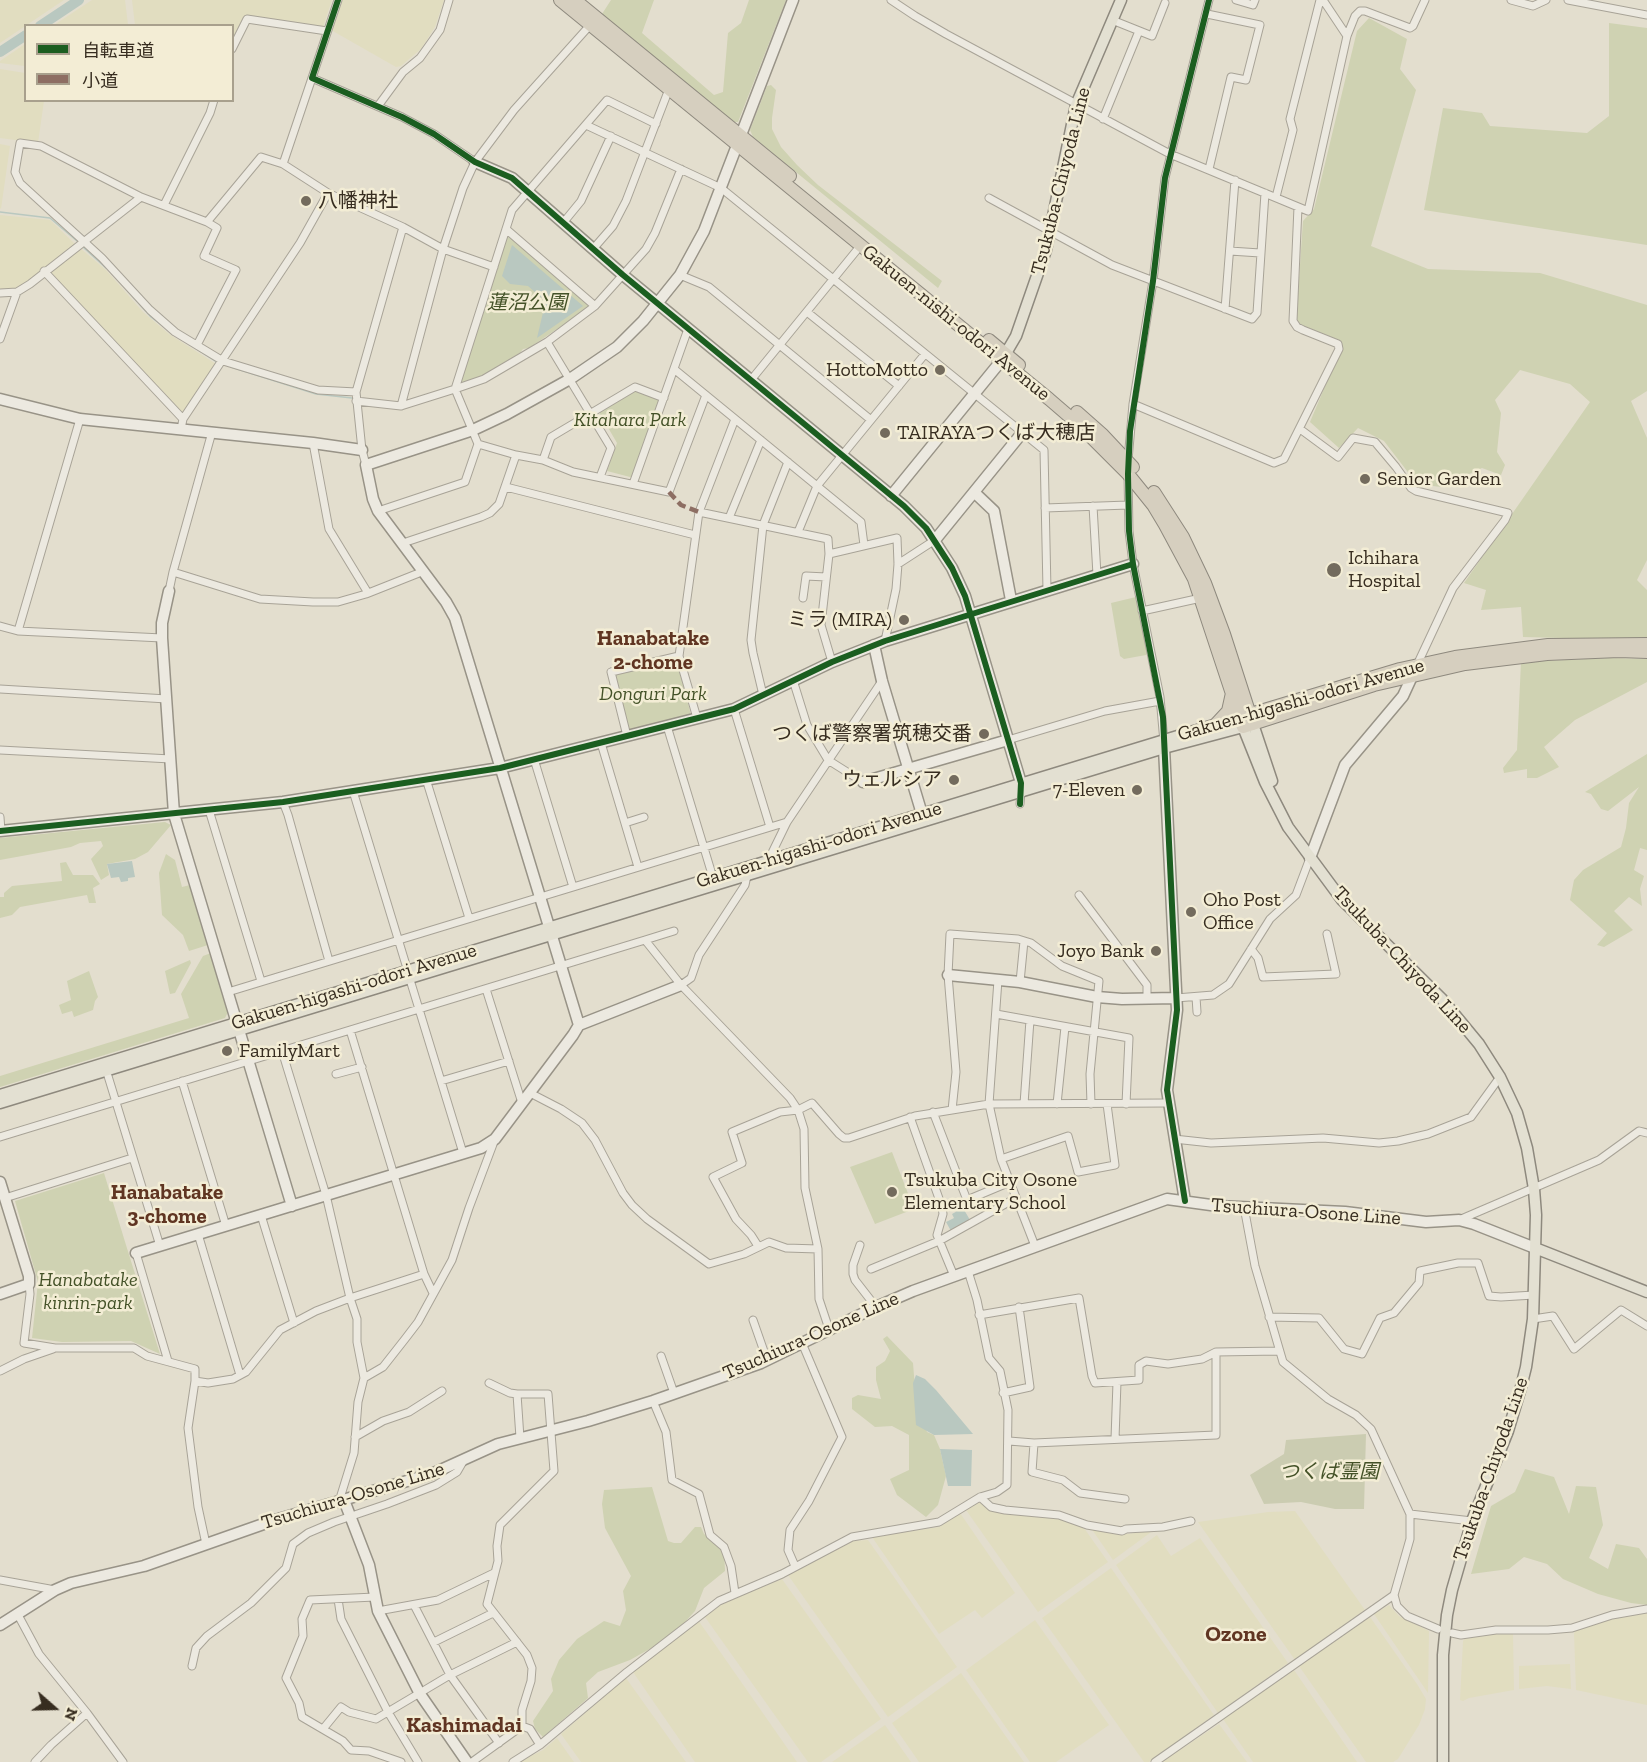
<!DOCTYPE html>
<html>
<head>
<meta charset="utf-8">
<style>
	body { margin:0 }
	#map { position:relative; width:1647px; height:1762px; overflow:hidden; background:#e3dece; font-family:"Zilla Slab","Noto Sans JP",serif }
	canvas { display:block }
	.legend { position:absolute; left:24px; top:24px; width:210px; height:78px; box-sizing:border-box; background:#f3edd5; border:2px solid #a8a08d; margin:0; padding:8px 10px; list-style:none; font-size:18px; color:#372d20 }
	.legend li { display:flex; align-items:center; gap:12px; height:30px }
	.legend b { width:30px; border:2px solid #a8a08d }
	.north { position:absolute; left:24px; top:1678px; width:60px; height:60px; -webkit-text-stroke:4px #f3edd5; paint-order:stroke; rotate:110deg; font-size:16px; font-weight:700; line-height:24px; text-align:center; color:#372d20 }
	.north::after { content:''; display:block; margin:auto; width:21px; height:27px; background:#372d20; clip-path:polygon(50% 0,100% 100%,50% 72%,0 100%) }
</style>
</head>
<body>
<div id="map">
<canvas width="1647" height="1762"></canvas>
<ul class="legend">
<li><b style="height:8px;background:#1b5e20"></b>自転車道</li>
<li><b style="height:8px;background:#8d6e63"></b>小道</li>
</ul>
<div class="north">N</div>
</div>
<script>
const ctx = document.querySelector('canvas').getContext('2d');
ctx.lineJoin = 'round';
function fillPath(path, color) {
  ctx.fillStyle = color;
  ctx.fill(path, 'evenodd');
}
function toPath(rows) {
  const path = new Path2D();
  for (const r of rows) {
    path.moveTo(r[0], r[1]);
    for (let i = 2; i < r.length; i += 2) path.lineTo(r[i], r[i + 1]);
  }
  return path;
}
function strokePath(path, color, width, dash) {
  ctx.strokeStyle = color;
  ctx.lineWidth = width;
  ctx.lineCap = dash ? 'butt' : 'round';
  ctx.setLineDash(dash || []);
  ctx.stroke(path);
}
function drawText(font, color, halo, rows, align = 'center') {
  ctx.font = font + ' "Zilla Slab","Noto Sans JP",serif';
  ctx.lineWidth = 5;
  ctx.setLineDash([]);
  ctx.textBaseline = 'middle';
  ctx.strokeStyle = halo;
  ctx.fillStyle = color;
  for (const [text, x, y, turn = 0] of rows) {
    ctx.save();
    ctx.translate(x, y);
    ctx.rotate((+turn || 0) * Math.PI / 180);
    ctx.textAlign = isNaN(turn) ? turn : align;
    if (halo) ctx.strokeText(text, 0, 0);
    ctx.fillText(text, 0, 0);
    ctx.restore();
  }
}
fillPath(toPath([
	[0,0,64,0,0,43],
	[92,0,125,0,128,25,54,25],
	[132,0,332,0,323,27,247,15,233,45,232,26,135,25],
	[341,0,444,0,435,27,421,49,401,66,396,67,331,30],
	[25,44,25,66,0,63,0,61],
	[0,69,25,73,26,100,44,101,38,143,0,138],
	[0,144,10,146,1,209,0,208],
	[0,215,50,220,75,244,25,283,16,288,0,290],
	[80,248,106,270,143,312,169,334,216,364,185,412,182,412,49,272],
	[980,1501,999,1513,1063,1518,1084,1528,1108,1562,1038,1612,966,1510],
	[1295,1511,1365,1610,1295,1660,1198,1522,1268,1512],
	[960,1513,1015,1593,982,1618,975,1610,939,1634,872,1537,939,1527],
	[1091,1528,1128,1534,1154,1530,1113,1560],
	[1157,1535,1171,1556,1200,1538,1288,1663,1218,1713,1116,1565],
	[868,1540,957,1667,888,1717,788,1575,853,1541],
	[1111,1568,1214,1715,1149,1762,1144,1762,1042,1618],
	[782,1579,881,1719,821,1762,808,1762,705,1617,722,1604],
	[1389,1605,1399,1616,1429,1631,1428,1693,1374,1614],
	[1647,1613,1647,1705,1576,1690,1574,1633,1576,1630,1605,1621],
	[1370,1617,1417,1684,1426,1699,1425,1709,1419,1725,1398,1759,1393,1762,1366,1762,1299,1666],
	[698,1620,797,1762,695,1762,633,1672],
	[1035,1620,1109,1725,1056,1762,1030,1762,966,1670],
	[1513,1632,1514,1690,1469,1698,1463,1701,1460,1700,1463,1641,1466,1637],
	[1570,1664,1571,1689,1547,1686,1519,1689,1519,1666],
	[1294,1670,1357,1762,1253,1762,1223,1719],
	[961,1673,1024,1762,919,1762,892,1723],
	[626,1678,686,1762,581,1762,561,1734],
	[1219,1724,1247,1762,1162,1762],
	[885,1725,911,1762,832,1762],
	[557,1738,574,1762,519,1762,543,1750]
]), '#e1ddc0');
fillPath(toPath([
	[611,0,654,0,642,33,714,95,723,92,728,33,741,23,749,0,786,0,738,122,734,122,602,14],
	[1369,18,1407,39,1400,69,1416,90,1371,246,1428,269,1540,273,1647,305,1647,391,1631,401,1647,438,1647,560,1637,580,1647,590,1647,640,1523,637,1521,607,1481,610,1486,590,1464,583,1590,402,1570,384,1520,370,1495,400,1501,413,1497,452,1505,465,1501,475,1482,468,1441,487,1417,484,1384,441,1358,428,1339,448,1310,422,1342,346,1296,323,1303,221,1314,209,1357,31],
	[1609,23,1647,28,1647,245,1424,210,1443,108,1482,113,1490,126,1587,133,1609,116],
	[771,85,776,90,772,118,772,129,781,147,797,165,818,185,942,281,938,288,753,137,750,130,767,86],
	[507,236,510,236,588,304,588,308,529,348,523,349,520,353,480,377,462,384,460,382],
	[639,386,663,395,634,478,607,471,617,443,599,412],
	[1136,597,1148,652,1146,655,1124,659,1120,656,1111,603],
	[1608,658,1647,659,1647,682,1575,720,1544,747,1559,767,1537,778,1527,778,1527,769,1504,773,1503,768,1517,750,1521,662],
	[674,659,677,661,691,715,630,730,627,728,614,676,615,673],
	[1647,754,1647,850,1640,848,1634,870,1644,876,1640,889,1642,906,1629,897,1614,911,1633,930,1604,947,1597,945,1607,933,1570,900,1574,880,1583,870,1621,847,1626,828,1629,803,1639,787,1608,811,1601,809,1591,794,1585,792],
	[165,822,171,825,148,852,135,859,107,864,109,875,101,880,91,859,103,846,101,841,80,843,71,847,0,860,0,838],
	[166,854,175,860,182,887,190,885,208,945,189,951,183,935,162,915,159,873],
	[66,862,73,875,93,875,100,884,93,888,96,903,89,903,87,895,20,907,12,915,0,918,0,897,4,897,4,893,12,886,62,881,60,863],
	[211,953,229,1010,225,1018,0,1087,0,1076,189,1018,181,994,203,956],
	[190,960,191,963,175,993,170,994,165,971],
	[89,971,98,997,95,1001,93,1010,74,1017,72,1011,62,1014,59,1005,71,1000,67,981],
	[892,1152,914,1209,875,1224,850,1167],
	[104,1173,126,1245,160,1354,131,1341,62,1342,32,1338,38,1282,15,1201],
	[887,1336,913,1363,916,1401,927,1432,934,1435,940,1449,946,1476,938,1505,926,1517,897,1495,890,1479,909,1470,909,1435,892,1426,875,1427,852,1409,852,1398,858,1395,881,1399,876,1380,876,1367,885,1361,890,1351,883,1339],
	[1525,1469,1554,1477,1569,1514,1576,1486,1596,1487,1603,1525,1589,1558,1608,1569,1616,1544,1639,1548,1647,1559,1647,1605,1631,1603,1598,1594,1563,1579,1547,1564,1524,1557,1509,1569,1471,1574,1491,1506,1515,1492],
	[652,1487,668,1541,674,1543,681,1543,695,1527,701,1527,704,1534,724,1547,725,1571,704,1588,695,1611,671,1637,630,1660,598,1672,586,1683,588,1698,543,1737,535,1729,533,1721,553,1691,551,1679,559,1660,577,1639,604,1621,620,1626,626,1610,623,1591,631,1576,605,1528,602,1504,604,1490]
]), '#cfd2b2');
fillPath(toPath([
	[1366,1434,1364,1509,1335,1509,1301,1502,1264,1504,1250,1475,1284,1454,1286,1440]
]), '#cbccb1');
fillPath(toPath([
	[512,245,583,306,537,338,545,304,542,298,528,286,510,284,502,276],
	[132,861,135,877,128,878,128,881,121,882,119,877,111,878,107,864],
	[963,1208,970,1220,951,1231,946,1222,954,1218,952,1214],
	[916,1375,925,1379,936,1390,973,1434,934,1435,916,1425,913,1383],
	[940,1449,972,1450,971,1486,948,1486]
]), '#b9c8c0');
strokePath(toPath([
	[0,212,50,218,77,241],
	[83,247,106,268],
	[110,271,151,317,172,333],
	[186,342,217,362],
	[231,367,316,394,352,398]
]), '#b9c8c0', 1.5);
strokePath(toPath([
	[40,26,79,0],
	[0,52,26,35]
]), '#b9c8c0', 10);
const street = toPath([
	[338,0,312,78,402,117,434,134,475,162],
	[891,0,915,16,946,34,1170,154,1308,211,1347,36,1355,16,1360,11,1365,11,1410,28,1413,26,1425,0],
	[1236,0,1253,5,1255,0],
	[1323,0,1347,36],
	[1511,0,1533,6,1546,0],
	[1568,0,1647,15],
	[1207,14,1260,25,1246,80,1231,77,1209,169],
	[1112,20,1152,36,1165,3],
	[232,49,247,19,327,31],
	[312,78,283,164,328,193,403,227,443,249,463,188,475,162,514,110,592,23],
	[378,106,403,72,420,58,440,30,449,0],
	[1103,119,1139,31],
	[586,125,721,188,1044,450,1047,590],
	[681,169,655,233,646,249,595,306,547,342,484,379,455,389,478,444,516,455,543,460,573,472,669,492,706,395],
	[141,197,41,146,20,143,15,172,20,183,102,258,150,310,175,332,223,361,318,390,356,392],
	[1276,197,1293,130,1290,119,1320,0],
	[989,198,1112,265,1252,319,1257,313,1265,193],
	[164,205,210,113,214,100],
	[563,223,581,201,611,136],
	[506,229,595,306],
	[593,249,613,226,626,201,669,89],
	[1230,251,1260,253],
	[44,271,183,419],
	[680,275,709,287,871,420],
	[0,293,17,292,30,284,141,197,207,222,261,157,283,164],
	[1225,309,1235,180],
	[807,312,899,386],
	[0,339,17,292],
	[547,342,611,448,600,477],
	[197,345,236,270,204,256,217,228,207,222],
	[674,369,861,522,864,545],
	[751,380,861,245],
	[356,401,401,406,455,389,512,210,607,100,656,124],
	[1133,404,1274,463,1284,459,1339,349,1338,344,1303,330,1297,327,1293,321,1298,207],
	[401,406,443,249,494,267],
	[181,429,183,419,300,243,328,193],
	[1300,429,1338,457,1353,438,1375,442,1396,467,1411,488,1416,491,1508,513,1505,520,1453,588,1417,665],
	[313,443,329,529,368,593],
	[543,460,551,437,635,387,664,398],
	[1128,460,1133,404,1153,281,1165,178,1209,0],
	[366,465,362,450,356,392,403,227],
	[1128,475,1129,531,1133,564,1160,697,1164,742],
	[633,484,688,329],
	[506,487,695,535],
	[1093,506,1097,575],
	[1045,508,1128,505],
	[378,511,465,482,478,444],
	[699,512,828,539,829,554,821,625,832,662],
	[729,518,761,440],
	[798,532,817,486,925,354],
	[403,543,481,517,490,513,499,504,516,455],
	[829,554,897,538,898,564,896,589,885,641],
	[898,564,935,540],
	[173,572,212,432],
	[169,591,173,572,260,599,313,602,338,602,366,594,424,571],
	[803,598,806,576,826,577],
	[1142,611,1201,598],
	[0,626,18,631,162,638],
	[18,631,80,419],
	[793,680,807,725,828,760,863,782],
	[0,689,167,699],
	[763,695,753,653,751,640,763,525,788,462],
	[734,709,770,827],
	[697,718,679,656,699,512,735,419],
	[667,726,711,871],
	[627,736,611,672,679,656],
	[1008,740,1105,711,1160,701],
	[601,743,638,867],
	[0,750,171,759],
	[534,759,573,887],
	[426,779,469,918],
	[353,791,406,965],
	[283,802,288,815,329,961],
	[1020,804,1021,792],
	[209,810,261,981],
	[0,817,1,831],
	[625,823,644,817],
	[768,861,787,822,882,681],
	[1079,895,1147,985,1147,999],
	[645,940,674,931],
	[1251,949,1258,958,1263,977,1336,974,1327,934],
	[998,980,989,1104,1001,1159,1035,1246],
	[1020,982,1024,941],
	[411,983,463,1153],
	[681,985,691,978,699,955,745,885,747,876],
	[486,989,522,1103],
	[228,992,787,822],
	[1196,997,1197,1012],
	[1176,998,1213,995,1229,984,1270,919,1296,895,1310,858],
	[996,1014,1129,1038,1126,1104],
	[350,1030,424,1274,433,1293],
	[282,1051,326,1195,350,1298,357,1319,357,1342,364,1378,358,1402,354,1453,341,1495,344,1500],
	[336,1074,362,1067],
	[108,1076,160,1246],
	[182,1081,226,1226],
	[441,1081,509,1061],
	[530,1093,561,1109,582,1123,595,1140,623,1193,632,1205,647,1219,709,1264,744,1254,769,1242,786,1248,818,1249],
	[1024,1104,1030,1020],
	[1057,1104,1065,1027],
	[952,1110,956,1072,948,975,950,934,1018,939,1031,943,1062,966,1099,981,1090,1074,1091,1104],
	[933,1112,967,1200,1010,1182],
	[910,1117,942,1207,943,1214,937,1235,954,1276],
	[0,1137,645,940,681,985,790,1098,798,1110,804,1129,805,1188,818,1249,819,1299,829,1329],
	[1174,1139,1211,1143,1323,1138,1379,1143,1398,1141,1428,1134,1471,1117,1500,1077],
	[1001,1159,1068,1136,1078,1172,1115,1165,1107,1104],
	[5,1198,132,1158],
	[1244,1207,1255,1266,1283,1362,1328,1399,1356,1415,1371,1429,1410,1514,1410,1539,1394,1595,1397,1606,1407,1616,1438,1629],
	[261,1215,294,1323],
	[1459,1220,1599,1160,1639,1131,1647,1133],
	[198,1234,240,1375],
	[860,1245,853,1265,853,1274,855,1280,876,1307],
	[758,1246,751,1235,736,1219,713,1177,742,1163,732,1132,780,1112,798,1110,812,1103,839,1134,844,1138,849,1138,915,1116,989,1104,1168,1103],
	[136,1253,168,1361],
	[871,1269,939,1241,1016,1198],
	[29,1284,30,1294,24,1343,55,1348,134,1348,147,1356,195,1369,195,1381,208,1383,233,1379,246,1372,280,1330,316,1311,350,1298,424,1274],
	[979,1315,1079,1298,1092,1376,1095,1383,1139,1380,1139,1365,1146,1361,1168,1364,1202,1359,1216,1352,1279,1351],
	[1269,1317,1319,1318,1344,1349,1362,1354,1380,1318,1394,1313,1419,1283,1420,1271,1458,1263,1478,1263,1489,1296,1501,1297,1534,1295],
	[1533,1319,1553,1316,1574,1349,1621,1310,1647,1326],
	[753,1320,767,1360],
	[661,1356,674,1393],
	[0,1371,24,1359,53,1349],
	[364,1378,383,1367,405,1339,418,1322,452,1260,469,1208,495,1139],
	[195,1381,188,1428,198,1507,206,1544],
	[489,1383,510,1393,517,1394],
	[1003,1393,1030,1387,1019,1307],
	[653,1401,666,1432,672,1480,699,1494,710,1535,724,1547,731,1566,735,1593],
	[355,1437,383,1421,409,1412,442,1391],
	[520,1438,517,1394,548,1394,554,1471,500,1525,497,1546,498,1561,487,1604,527,1655,532,1668,531,1681,522,1710,522,1726,530,1729,540,1745],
	[1115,1439,1117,1382],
	[1009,1441,1034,1443,1216,1435,1216,1352],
	[1034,1443,1032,1472,1063,1480,1080,1493,1125,1499],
	[980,1497,991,1507,1005,1510,1059,1515,1087,1525,1122,1531,1126,1529,1163,1527,1191,1521],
	[1410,1514,1472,1521],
	[795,1566,788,1550,790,1530,809,1501,842,1437,802,1343],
	[0,1580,55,1590],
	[375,1597,310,1600,302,1619,303,1636,286,1678,299,1703,302,1717,343,1741,351,1750,369,1751,401,1762],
	[338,1599,341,1619,388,1712,418,1762],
	[414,1605,450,1675,499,1743],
	[378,1611,438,1600,494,1573],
	[17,1613,39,1654,87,1713,123,1762],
	[1452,1633,1461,1635,1496,1630,1548,1630,1572,1628,1612,1615,1647,1609],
	[434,1642,493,1613],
	[192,1666,196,1648,207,1636,251,1603,286,1568,293,1544,308,1533,334,1522,387,1504,436,1485,457,1472,464,1460],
	[323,1729,341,1707,349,1712,376,1719,450,1675,517,1642],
	[35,1762,51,1745,87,1713],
	[472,1762,522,1726],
	[513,1762,540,1745,627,1672,719,1601,782,1574,852,1537,939,1522,980,1497,997,1492,1007,1485,1008,1410,1000,1371,989,1358,977,1300,968,1271],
	[1155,1762,1394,1595]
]);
const secondary = toPath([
	[475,162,512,178,623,275,904,506,926,528,952,568,965,596,1021,783,1021,792],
	[0,399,80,419,313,443,362,450],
	[974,492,994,511,1011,600],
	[891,496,1001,361],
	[935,540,1022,433],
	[169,591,162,623,162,638,174,814,292,1206],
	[874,645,882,681,922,814],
	[1164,748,1177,1010,1167,1090,1185,1201],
	[863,782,1008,740],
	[0,831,283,802,500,768,734,709,832,662,885,641,1133,564],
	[1310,858,1345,765,1403,696,1415,670],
	[948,975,1020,982,1097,997,1122,999,1176,998],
	[579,1025,455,618,446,602,378,511,373,499,366,465,473,430,507,414,570,379,617,347,643,321,680,275,704,231,793,0],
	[0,1182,29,1276,29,1284,0,1294],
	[136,1253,481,1148,495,1139,573,1035,579,1025,681,985],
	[344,1500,369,1565,378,1611,420,1694,467,1762],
	[0,1625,55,1590,71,1583,144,1566,272,1521,434,1473,498,1444,588,1421,653,1401,761,1363,876,1307,913,1291,1167,1199,1218,1206,1345,1212,1426,1222,1459,1220,1474,1224,1535,1248]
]);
const primary = toPath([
	[1002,360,1016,336,1046,250,1076,105,1121,0],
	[1253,724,1272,781],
	[0,1095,1240,717],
	[0,1103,1164,748,1243,727,1265,782,1288,827,1342,900,1441,998,1479,1044,1500,1077,1517,1113,1527,1148,1534,1189,1536,1215,1533,1319,1526,1367,1520,1391,1508,1431,1472,1521,1452,1590,1447,1615,1443,1655,1443,1762],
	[1535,1248,1647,1292]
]);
const highway = toPath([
	[560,0,1049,399,1078,424,1128,474,1153,505,1165,525,1194,579,1243,727,1374,685,1465,664,1547,654,1619,651,1647,652],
	[575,0,790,176],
	[989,340,1019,365],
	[1077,412,1103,435,1133,467],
	[1154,492,1183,537,1205,583,1224,634,1253,724],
	[1244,716,1400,669,1455,657,1548,645,1647,644],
	[1215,725,1228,711,1232,693]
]);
strokePath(street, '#a8a397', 9);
strokePath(secondary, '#989387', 13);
strokePath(primary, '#8e897e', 13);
strokePath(highway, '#8e897e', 14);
strokePath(street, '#ece9e0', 7);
strokePath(secondary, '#ece9e0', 10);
strokePath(primary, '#e3e0d2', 10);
strokePath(highway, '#d6cfbf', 12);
strokePath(toPath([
	[669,492,681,505,699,512]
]), '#8d6e63', 4.5, [9, 4.5]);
strokePath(toPath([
	[338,0,312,78,402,117,434,134,475,162,512,178,623,275,904,506,926,528,952,568,965,596,1021,783,1020,804],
	[0,831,283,802,500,768,734,709,832,662,885,641,1133,564],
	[1185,1201,1167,1090,1177,1010,1163,717,1133,564,1129,531,1128,474,1130,431,1153,281,1165,178,1209,0]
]), '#1b5e20', 6);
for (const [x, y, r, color] of [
	[306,201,6,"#736b5d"],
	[940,370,6,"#736b5d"],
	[885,433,6,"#736b5d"],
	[1365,479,6,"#736b5d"],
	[1334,570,8,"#736b5d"],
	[904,620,6,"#736b5d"],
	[984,734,6,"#736b5d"],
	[954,780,6,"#736b5d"],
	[1137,790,6,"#736b5d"],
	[1191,912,6,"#736b5d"],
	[1156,951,6,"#736b5d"],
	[227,1051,6,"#736b5d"],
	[892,1192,6,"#736b5d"]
]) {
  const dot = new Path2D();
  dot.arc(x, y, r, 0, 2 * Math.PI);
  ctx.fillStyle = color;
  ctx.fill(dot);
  strokePath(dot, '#f3edd5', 2);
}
drawText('20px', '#372d20', '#f3edd5', [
	["Tsukuba-Chiyoda Line",1061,181,-76],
	["Gakuen-nishi-odori Avenue",956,323,39],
	["Gakuen-higashi-odori Avenue",1301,700,-16],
	["Gakuen-higashi-odori Avenue",819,845,-17],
	["Tsukuba-Chiyoda Line",1402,960,47],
	["Gakuen-higashi-odori Avenue",354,987,-17],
	["Tsuchiura-Osone Line",1306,1212,4],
	["Tsuchiura-Osone Line",811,1336,-24],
	["Tsukuba-Chiyoda Line",1491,1469,-71],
	["Tsuchiura-Osone Line",353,1496,-17]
]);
drawText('20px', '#372d20', '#f3edd5', [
	["八幡神社",318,201],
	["HottoMotto",928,370,"right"],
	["TAIRAYAつくば大穂店",897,433],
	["Senior Garden",1377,479],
	["Ichihara",1348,558],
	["Hospital",1348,581],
	["ミラ (MIRA)",892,620,"right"],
	["つくば警察署筑穂交番",972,734,"right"],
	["ウェルシア",942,780,"right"],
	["7-Eleven",1125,790,"right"],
	["Oho Post",1203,900],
	["Office",1203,923],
	["Joyo Bank",1144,951,"right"],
	["FamilyMart",239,1051],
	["Tsukuba City Osone",904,1180],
	["Elementary School",904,1203]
], 'left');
drawText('italic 20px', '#445228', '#f3edd5', [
	["蓮沼公園",527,303],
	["Kitahara Park",630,420],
	["Donguri Park",653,694],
	["Hanabatake",88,1280],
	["kinrin-park",88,1303],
	["つくば霊園",1329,1472]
]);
drawText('bold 21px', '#603522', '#f3edd5', [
	["Hanabatake",653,639],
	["2-chome",653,663],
	["Hanabatake",167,1193],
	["3-chome",167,1217]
]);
drawText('bold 22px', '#603522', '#f3edd5', [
	["Ozone",1236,1635],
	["Kashimadai",464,1726]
]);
</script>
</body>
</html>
